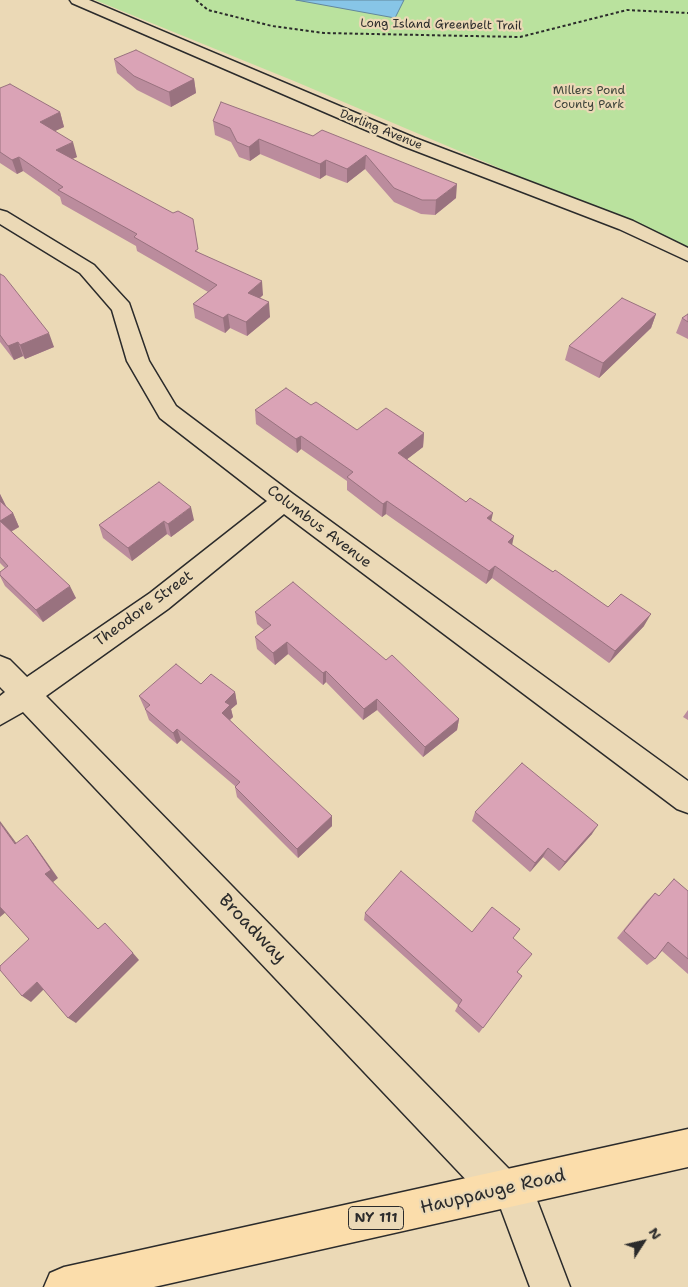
<!DOCTYPE html>
<html>
<head>
<meta charset="utf-8">
<style>
	body { margin:0 }
	#map { position:relative; width:688px; height:1287px; overflow:hidden; background:#ebd9b6; font-family:"Shantell Sans",sans-serif }
	canvas { display:block }
	.north { position:absolute; left:618px; top:1217px; width:50px; height:50px; -webkit-text-stroke:4px #ebd9b6; paint-order:stroke; rotate:55deg; font-size:14px; font-weight:700; line-height:20px; text-align:center; color:#2b2b2b }
	.north::after { content:''; display:block; margin:auto; width:18px; height:22px; background:#2b2b2b; clip-path:polygon(50% 0,100% 100%,50% 72%,0 100%) }
</style>
</head>
<body>
<div id="map">
<canvas width="688" height="1287"></canvas>
<div class="north">N</div>
</div>
<script>
const ctx = document.querySelector('canvas').getContext('2d');
ctx.lineJoin = 'round';
function fillPath(path, color) {
  ctx.fillStyle = color;
  ctx.fill(path, 'evenodd');
}
function toPath(rows) {
  const path = new Path2D();
  for (const r of rows) {
    path.moveTo(r[0], r[1]);
    for (let i = 2; i < r.length; i += 2) path.lineTo(r[i], r[i + 1]);
  }
  return path;
}
function strokePath(path, color, width, dash) {
  ctx.strokeStyle = color;
  ctx.lineWidth = width;
  ctx.lineCap = dash ? 'butt' : 'round';
  ctx.setLineDash(dash || []);
  ctx.stroke(path);
}
function drawText(font, color, halo, rows, align = 'center') {
  ctx.font = font + ' "Shantell Sans",sans-serif';
  ctx.lineWidth = 4.5;
  ctx.setLineDash([]);
  ctx.textBaseline = 'middle';
  ctx.strokeStyle = halo;
  ctx.fillStyle = color;
  for (const [text, x, y, turn = 0] of rows) {
    ctx.save();
    ctx.translate(x, y);
    ctx.rotate((+turn || 0) * Math.PI / 180);
    ctx.textAlign = isNaN(turn) ? turn : align;
    if (halo) ctx.strokeText(text, 0, 0);
    ctx.fillText(text, 0, 0);
    ctx.restore();
  }
}
fillPath(toPath([
	[95,0,688,0,688,248,294,81]
]), '#bae29e');
const water = toPath([
	[296,0,404,0,395,18,296,0]
]);
fillPath(water, '#87c5e7');
strokePath(water, '#62879c', 1);
const minor = toPath([
	[70,0,89,0,415,138,633,221,688,248,688,261,619,229,403,146,72,3,70,0],
	[0,210,7,212,94,265,129,303,149,361,176,406,293,494,688,781,688,813,677,809,284,514,168,609,46,696,510,1170,513,1169,527,1174,570,1287,530,1287,501,1209,490,1205,23,712,0,725,0,696,5,692,0,687,0,656,10,660,27,677,150,593,267,501,160,418,127,361,112,310,80,273,0,224,0,210]
]);
const major = toPath([
	[688,1129,688,1167,154,1287,44,1287,50,1273,64,1267,688,1129]
]);
strokePath(minor, '#2b2b2b', 3);
strokePath(major, '#2b2b2b', 3);
strokePath(toPath([
	[196,0,208,10,272,26,324,33,520,37,627,10,688,13]
]), '#2b2b2b', 2, [3, 2.5]);
fillPath(minor, '#ebd9b6');
fillPath(major, '#fbddab');
fillPath(toPath([
	[114,59,194,79,196,93,171,107,137,90,117,73],
	[0,88,60,112,64,127,55,131,77,157,72,159,198,252,263,295,260,298,270,317,247,336,230,328,225,333,195,318,193,304,208,292,137,251,136,246,62,204,60,197,23,171,17,174,0,163],
	[213,121,313,136,322,130,456,198,435,215,421,214,394,202,365,169,347,183,326,175,320,179,260,154,250,161,239,157,231,142,215,135],
	[0,274,54,347,25,359,23,356,14,360,0,342],
	[656,314,651,328,599,378,565,360,569,346],
	[688,314,688,339,676,333,682,318],
	[311,405,357,430,424,433,423,447,407,459,491,521,512,545,608,607,644,626,609,663,492,578,486,584,386,514,382,517,347,490,347,481,301,449,297,453,256,424,255,410],
	[0,494,6,506,13,513,19,527,11,532,76,598,43,622,5,586,0,576,0,572,5,568,0,563],
	[194,520,171,537,167,534,132,561,103,538,99,525],
	[255,612,386,660,459,719,457,730,423,757,377,710,363,720,326,682,323,685,288,654,275,665,257,649,255,637,264,630,257,624],
	[201,684,235,692,237,704,231,709,233,717,230,720,332,826,298,858,237,797,235,787,235,786,181,740,177,744,149,720,145,709,144,707,139,696],
	[688,710,688,720,683,717],
	[475,812,592,834,559,871,543,857,530,872,472,821],
	[674,879,688,891,688,974,662,951,655,959,647,965,617,938,647,901,655,893,659,896],
	[365,913,514,939,518,973,522,976,479,1033,455,1011,458,1005,364,920]
]), '#bb8c9d');
fillPath(toPath([
	[194,79,196,93,171,107,169,92],
	[60,112,64,127,44,136,40,122],
	[259,139,260,154,250,161,249,147],
	[73,142,77,157,60,164,56,150],
	[366,155,365,169,347,183,347,169],
	[19,157,23,171,17,174,12,160],
	[326,160,326,175,320,179,320,164],
	[457,184,456,198,435,215,436,200],
	[262,281,263,295,249,307,248,293],
	[269,302,270,317,247,336,246,322],
	[228,314,230,328,225,333,223,318],
	[656,314,651,328,599,378,603,363],
	[49,333,54,347,25,359,20,345],
	[18,342,23,356,14,360,8,346],
	[424,433,423,447,397,467,398,453],
	[301,436,301,449,297,453,296,439],
	[0,494,6,506,0,507],
	[387,501,386,514,382,517,383,504],
	[191,507,194,520,171,537,168,524],
	[13,513,19,527,6,534,0,521],
	[493,513,490,526,487,518],
	[164,521,167,534,132,561,128,548],
	[514,536,511,550,508,542],
	[495,566,492,578,486,584,489,571],
	[70,586,76,598,43,622,36,610],
	[651,614,644,626,609,663,615,651],
	[287,642,288,654,275,665,273,653],
	[326,671,326,682,323,685,323,673],
	[235,692,237,704,231,709,233,717,225,724,222,713,225,702],
	[377,699,377,710,363,720,364,709],
	[459,719,457,730,423,757,425,747],
	[177,729,181,740,177,744,173,733],
	[332,816,332,826,298,858,297,849],
	[0,821,23,852,15,844,0,823],
	[598,825,592,834,559,871,565,862],
	[27,835,34,844,58,878,52,883,45,874],
	[548,848,543,857,530,872,535,863],
	[0,906,6,912,0,917],
	[133,953,139,960,76,1023,68,1018],
	[37,982,45,988,31,1002,22,996]
]), '#99727f');
const building = toPath([
	[136,50,194,79,169,92,134,76,114,59,136,50],
	[10,84,60,112,40,122,73,142,56,150,173,213,178,211,193,219,198,249,195,251,262,281,248,293,269,302,246,322,228,314,223,318,193,304,217,285,134,237,137,234,58,190,63,187,19,157,12,160,0,152,0,88,10,84],
	[221,102,313,136,322,130,457,184,436,200,422,200,394,188,366,155,347,169,326,160,320,164,259,139,249,147,237,142,230,128,213,121,221,102],
	[0,274,4,276,49,333,20,345,18,342,8,346,0,335,0,274],
	[622,298,656,314,603,363,569,346,622,298],
	[688,314,688,322,682,318,688,314],
	[286,388,311,405,316,402,357,430,386,408,424,433,398,453,466,502,470,498,493,513,487,518,514,536,508,542,553,572,555,570,608,607,621,594,651,614,615,651,495,566,489,571,387,501,383,504,347,477,353,472,301,436,296,439,255,410,286,388],
	[159,482,191,507,168,524,164,521,128,548,99,525,159,482],
	[0,501,13,513,0,521,0,501],
	[0,521,70,586,36,610,0,575,0,572,8,566,0,557,0,521],
	[293,582,386,660,392,655,459,719,425,747,377,699,364,709,326,671,323,673,287,642,273,653,255,637,271,625,255,612,293,582],
	[176,664,201,684,211,674,235,692,225,702,230,705,222,713,332,816,297,849,235,787,240,782,177,729,173,733,145,709,150,705,139,696,176,664],
	[522,763,598,825,565,862,548,848,535,863,475,812,522,763],
	[0,823,15,844,27,835,51,870,45,874,98,929,105,923,133,953,68,1018,37,982,22,996,0,970,0,966,29,939,0,907,0,823],
	[401,871,472,932,492,907,520,929,513,938,532,954,517,972,522,976,483,1028,458,1006,462,1000,365,913,401,871],
	[674,879,688,891,688,959,668,942,655,959,624,931,655,893,659,896,674,879]
]);
fillPath(building, '#daa3b6');
strokePath(building, '#99727f', 1);
drawText('12px', '#2b2b2b', '#ebd9b6', [
	["Long Island Greenbelt Trail",441,25,1],
	["Darling Avenue",381,130,22]
]);
drawText('12px', '#40463c', '#ebd9b6', [
	["Millers Pond",589,91],
	["County Park",589,105]
]);
for (const [x, y, w] of [
	[376,1218,55]
]) {
  const box = new Path2D();
  box.roundRect(x - w / 2, y - 11.5, w, 23, 4);
  ctx.fillStyle = '#ebd9b6';
  ctx.fill(box);
  strokePath(box, '#2b2b2b', 1);
}
drawText('bold 14px', '#2b2b2b', null, [
	["NY 111",376,1218]
]);
drawText('15px', '#2b2b2b', '#ebd9b6', [
	["Columbus Avenue",319,527,37],
	["Theodore Street",144,609,-36]
]);
drawText('18px', '#2b2b2b', '#ebd9b6', [
	["Broadway",252,929,46],
	["Hauppauge Road",493,1192,-13]
]);
</script>
</body>
</html>
